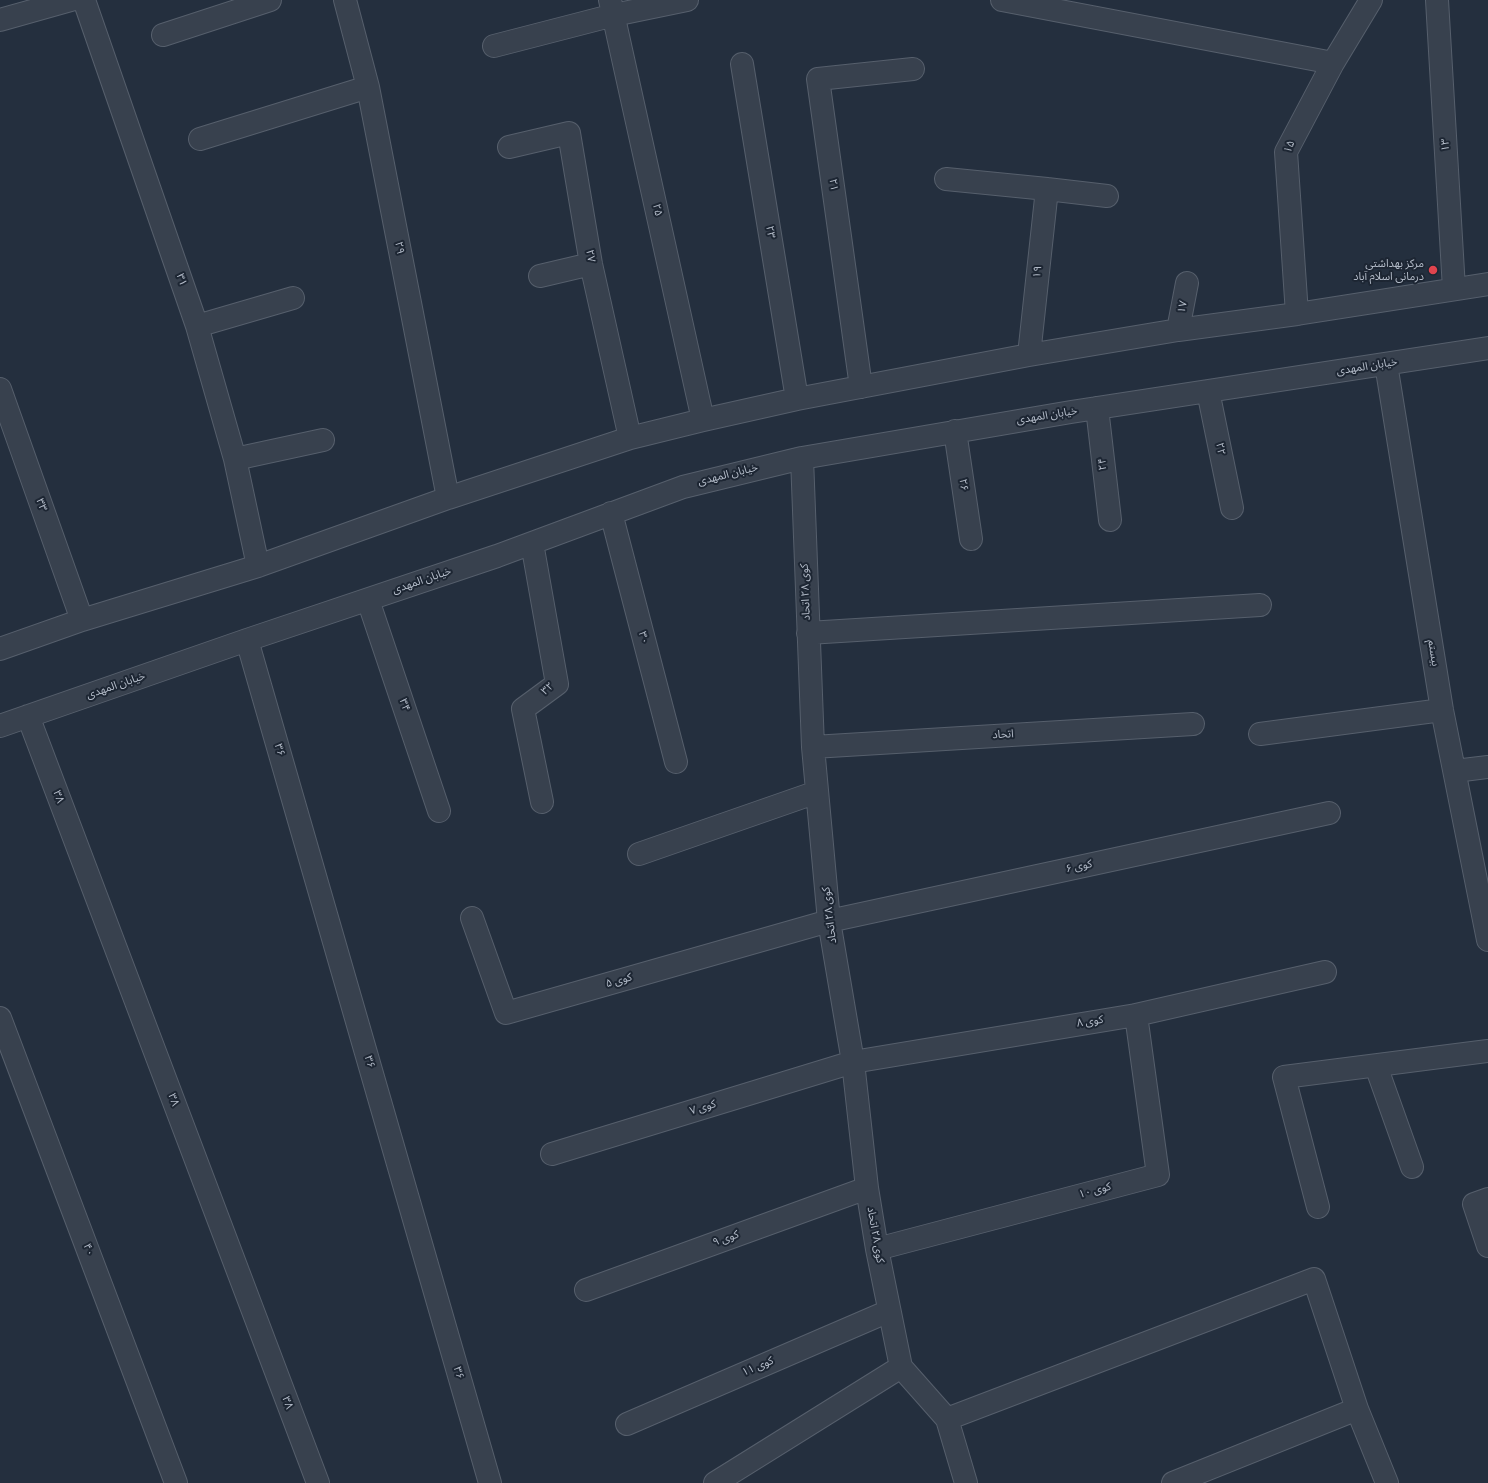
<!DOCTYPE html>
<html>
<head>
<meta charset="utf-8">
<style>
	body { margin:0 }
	canvas { display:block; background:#242f3e }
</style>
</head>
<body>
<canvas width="1488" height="1483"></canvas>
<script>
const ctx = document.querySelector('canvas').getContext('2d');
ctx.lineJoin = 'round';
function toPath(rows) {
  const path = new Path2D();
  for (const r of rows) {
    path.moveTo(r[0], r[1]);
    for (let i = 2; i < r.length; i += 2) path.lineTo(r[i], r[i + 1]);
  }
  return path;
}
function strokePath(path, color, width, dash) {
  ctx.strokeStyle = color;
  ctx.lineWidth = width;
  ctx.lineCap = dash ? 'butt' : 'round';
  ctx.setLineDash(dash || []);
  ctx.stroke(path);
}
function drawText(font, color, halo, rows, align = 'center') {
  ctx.font = font + ' "Titillium Web","Noto Sans Arabic",sans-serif';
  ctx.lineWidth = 4;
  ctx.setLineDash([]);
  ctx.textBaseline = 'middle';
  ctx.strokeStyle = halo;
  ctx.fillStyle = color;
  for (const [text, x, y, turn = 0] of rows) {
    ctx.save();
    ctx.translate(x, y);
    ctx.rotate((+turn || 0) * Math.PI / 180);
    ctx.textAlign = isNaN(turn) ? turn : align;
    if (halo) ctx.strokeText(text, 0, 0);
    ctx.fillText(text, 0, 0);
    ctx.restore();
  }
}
const minor = toPath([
	[84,0,197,326,235,459,258,566],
	[345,0,368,87,448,498],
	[610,0,703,420],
	[1002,0,1333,63],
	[1437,0,1454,289],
	[0,20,71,0],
	[163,35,270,0],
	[494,46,614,15,687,0],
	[742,64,797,399],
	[200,139,368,87],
	[509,147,569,133,591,264,630,438],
	[946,179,1047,189,1107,196],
	[540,276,591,264],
	[1297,314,1286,152,1333,63,1371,0],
	[197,326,293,298],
	[1178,330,1187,283],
	[1029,355,1047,189],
	[1386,364,1442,710,1488,940],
	[861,387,818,79,913,69],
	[0,389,82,620],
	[1208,391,1232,508],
	[1097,408,1110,520],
	[955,431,971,539],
	[802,458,813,747,829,921,853,1062,867,1188,877,1249,901,1367,947,1419,966,1483],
	[235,459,323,440],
	[611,513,676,762],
	[532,543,557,684,523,709,542,802],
	[368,600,439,811],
	[808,633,1260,605],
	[247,640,490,1483],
	[0,649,82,620,258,566,448,498,630,438,703,420,797,399,1029,355,1178,330,1297,314,1488,284],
	[28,716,318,1483],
	[0,726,247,640,497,556,683,487,802,458,1071,412,1488,348],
	[1260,734,1442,710],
	[813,747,1193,724],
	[1455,771,1488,767],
	[639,854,817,792],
	[472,918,506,1013,829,921,1329,813],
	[0,1018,176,1483],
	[1376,1066,1412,1167],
	[552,1154,853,1062,1136,1015,1325,972],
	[1488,1199,1474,1204,1488,1246],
	[1318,1207,1284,1077,1488,1051],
	[877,1249,1158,1175,1136,1015],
	[586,1290,867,1188],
	[947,1419,1314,1279,1357,1409,1387,1483],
	[627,1424,889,1311],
	[715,1483,901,1367],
	[1173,1483,1357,1409]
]);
strokePath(minor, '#565f6c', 24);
strokePath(minor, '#38414e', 22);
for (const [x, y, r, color] of [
	[1433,270,5,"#e0444e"]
]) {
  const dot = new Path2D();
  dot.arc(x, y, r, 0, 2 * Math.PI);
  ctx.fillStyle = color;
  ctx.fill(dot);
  strokePath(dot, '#1d2633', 1.5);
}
drawText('11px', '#b4bcc9', '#1d2633', [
	["۱۳",1446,145,-93],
	["۱۵",1290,147,-70],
	["۲۱",833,185,82],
	["۲۵",657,210,78],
	["۲۳",770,232,81],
	["۲۹",399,248,79],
	["۲۷",590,256,80],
	["۱۹",1038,272,-84],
	["۳۱",181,280,71],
	["۱۷",1183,307,-80],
	["خیابان المهدی",1367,367,-9],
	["خیابان المهدی",1047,416,-9],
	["۲۲",1220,449,79],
	["۲۴",1103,464,-96],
	["خیابان المهدی",728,475,-14],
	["۲۶",963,485,82],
	["۳۳",41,505,70],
	["خیابان المهدی",422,581,-19],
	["کوی ۲۸ اتحاد",806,592,-92],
	["۳۰",643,638,75],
	["بیستم",1433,653,81],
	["خیابان المهدی",116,686,-19],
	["۳۲",548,689,-42],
	["۳۴",404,705,71],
	["اتحاد",1003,735,-3],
	["۳۶",279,750,74],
	["۳۸",58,797,69],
	["کوی ۶",1079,867,-12],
	["کوی ۲۸ اتحاد",830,915,-97],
	["کوی ۵",619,981,-16],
	["کوی ۸",1090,1022,-9],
	["۳۶",369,1062,74],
	["۳۸",173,1100,69],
	["کوی ۷",703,1108,-17],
	["کوی ۱۰",1095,1191,-15],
	["کوی ۲۸ اتحاد",875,1235,80],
	["کوی ۹",726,1239,-20],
	["۴۰",88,1250,69],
	["کوی ۱۱",758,1367,-23],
	["۳۶",458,1373,74],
	["۳۸",287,1403,69]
]);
drawText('11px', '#b4bcc9', '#1d2633', [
	["مرکز بهداشتی",1424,264],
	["درمانی اسلام آباد",1424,277]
], 'right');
</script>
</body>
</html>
